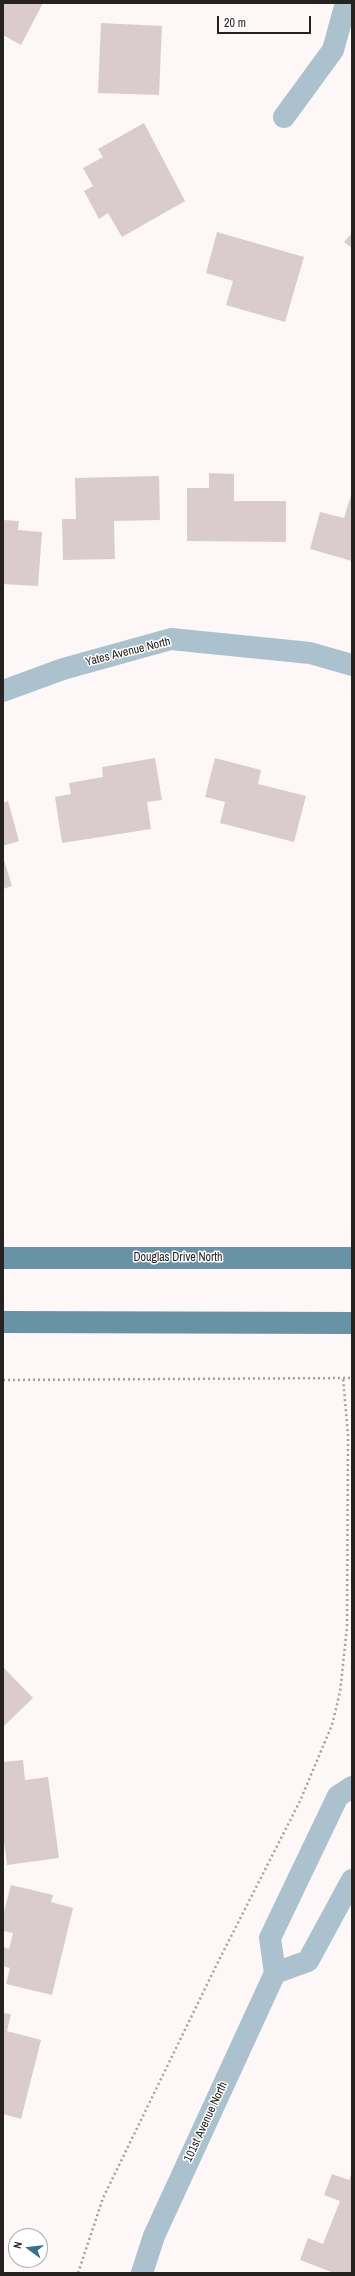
<!DOCTYPE html>
<html>
<head>
<meta charset="utf-8">
<style>
	body { margin:0 }
	#map { position:relative; width:355px; height:2276px; overflow:hidden; background:#fdf7f7; font-family:"Archivo Narrow",sans-serif }
	canvas { display:block }
	.frame { position:absolute; inset:0; border:4px solid #272222; pointer-events:none }
	.north { position:absolute; left:8px; top:2228px; width:40px; height:40px; box-sizing:border-box; background:#fff; border:1px solid #a9a7a7; border-radius:50%; rotate:285deg; font-size:11px; font-weight:700; line-height:16px; text-align:center; color:#272222 }
	.north::after { content:''; display:block; margin:auto; width:14px; height:18px; background:#38718a; clip-path:polygon(50% 0,100% 100%,50% 72%,0 100%) }
	.scale { position:absolute; left:217px; top:16px; width:94px; height:18px; box-sizing:border-box; border:2px solid #272222; border-top:0; padding-left:5px; font-size:12px; line-height:14px; white-space:nowrap; color:#272222; -webkit-text-stroke:3px #fff; paint-order:stroke }
</style>
</head>
<body>
<div id="map">
<canvas width="355" height="2276"></canvas>
<div class="frame"></div>
<div class="north">N</div>
<div class="scale">20 m</div>
</div>
<script>
const ctx = document.querySelector('canvas').getContext('2d');
ctx.lineJoin = 'round';
function fillPath(path, color) {
  ctx.fillStyle = color;
  ctx.fill(path, 'evenodd');
}
function toPath(rows) {
  const path = new Path2D();
  for (const r of rows) {
    path.moveTo(r[0], r[1]);
    for (let i = 2; i < r.length; i += 2) path.lineTo(r[i], r[i + 1]);
  }
  return path;
}
function strokePath(path, color, width, dash) {
  ctx.strokeStyle = color;
  ctx.lineWidth = width;
  ctx.lineCap = dash ? 'butt' : 'round';
  ctx.setLineDash(dash || []);
  ctx.stroke(path);
}
function drawText(font, color, halo, rows, align = 'center') {
  ctx.font = font + ' "Archivo Narrow",sans-serif';
  ctx.lineWidth = 3;
  ctx.setLineDash([]);
  ctx.textBaseline = 'middle';
  ctx.strokeStyle = halo;
  ctx.fillStyle = color;
  for (const [text, x, y, turn = 0] of rows) {
    ctx.save();
    ctx.translate(x, y);
    ctx.rotate((+turn || 0) * Math.PI / 180);
    ctx.textAlign = isNaN(turn) ? turn : align;
    if (halo) ctx.strokeText(text, 0, 0);
    ctx.fillText(text, 0, 0);
    ctx.restore();
  }
}
fillPath(toPath([
	[3,3,43,3,21,45,3,35],
	[101,23,162,26,159,95,98,93],
	[144,123,185,201,122,237,108,213,99,219,84,191,93,186,83,168,103,157,98,149],
	[217,232,304,257,285,322,226,305,233,281,206,273],
	[352,233,352,248,344,242],
	[209,473,234,474,234,501,286,501,286,542,187,541,187,488,209,488],
	[159,476,160,520,114,521,115,559,63,560,62,519,76,519,75,478],
	[352,492,352,561,310,549,320,512,344,518],
	[3,520,19,521,18,530,42,532,38,586,3,584],
	[155,758,162,800,147,802,151,829,62,843,55,797,71,794,69,783,103,777,102,767],
	[215,758,261,770,258,784,306,796,294,842,220,823,225,802,205,797],
	[8,801,19,841,3,846,3,803],
	[3,857,12,886,3,889],
	[3,1667,33,1698,3,1727],
	[23,1760,25,1780,48,1777,59,1858,7,1865,3,1834,3,1762],
	[11,1885,53,1895,51,1902,73,1908,52,1995,6,1984,10,1968,3,1966,3,1947,9,1949,13,1933,3,1931,3,1915],
	[3,2013,11,2014,7,2031,41,2040,21,2119,3,2114],
	[352,2172,352,2273,334,2273,300,2260,308,2238,323,2244,340,2201,324,2195,332,2174,349,2180]
]), '#dacccc');
strokePath(toPath([
	[3,1380,352,1378],
	[78,2273,103,2198,217,1964,300,1801,332,1725,340,1692,347,1627,348,1435,343,1378]
]), '#a5a0a0', 2.5, [2, 3]);
strokePath(toPath([
	[284,117,333,50,346,3],
	[3,691,63,669,171,639,310,653,352,665],
	[275,1973,308,1961,352,1880],
	[142,2273,154,2236,275,1973,270,1938,338,1796,352,1787]
]), '#abc1cd', 22);
strokePath(toPath([
	[3,1258,352,1258],
	[3,1322,352,1323]
]), '#6892a6', 22);
drawText('12px', '#272222', '#fff', [
	["Yates Avenue North",128,652,-14],
	["Douglas Drive North",178,1258],
	["101st Avenue North",206,2122,-65]
]);
</script>
</body>
</html>
